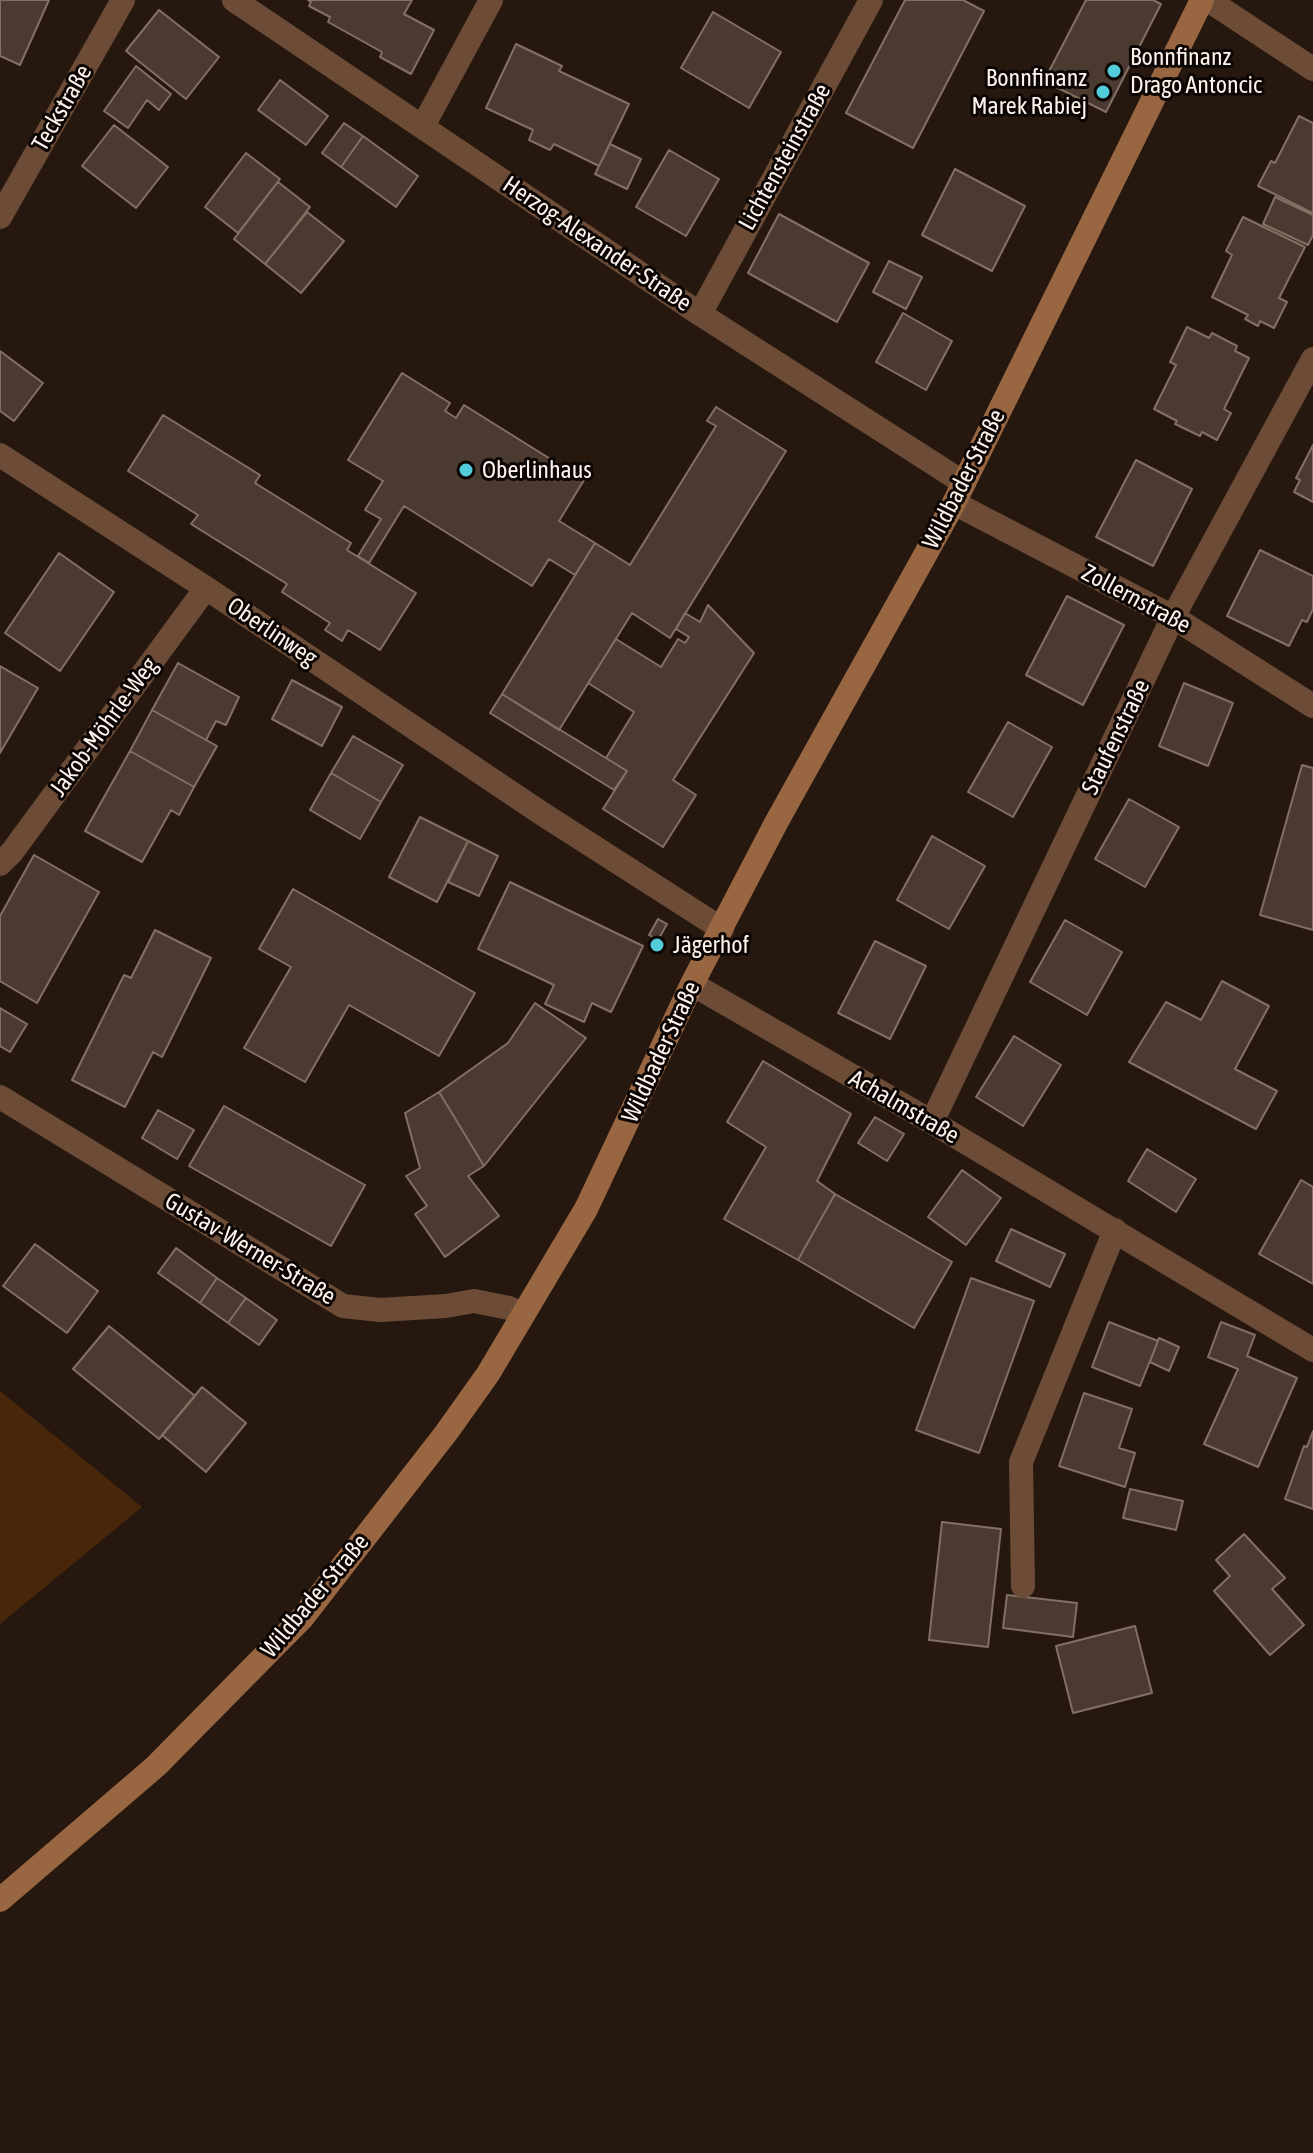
<!DOCTYPE html>
<html>
<head>
<meta charset="utf-8">
<style>
	body { margin:0 }
	canvas { display:block; background:#26180f }
</style>
</head>
<body>
<canvas width="1313" height="2153"></canvas>
<script>
const ctx = document.querySelector('canvas').getContext('2d');
ctx.lineJoin = 'round';
function fillPath(path, color) {
  ctx.fillStyle = color;
  ctx.fill(path, 'evenodd');
}
function toPath(rows) {
  const path = new Path2D();
  for (const r of rows) {
    path.moveTo(r[0], r[1]);
    for (let i = 2; i < r.length; i += 2) path.lineTo(r[i], r[i + 1]);
  }
  return path;
}
function strokePath(path, color, width, dash) {
  ctx.strokeStyle = color;
  ctx.lineWidth = width;
  ctx.lineCap = dash ? 'butt' : 'round';
  ctx.setLineDash(dash || []);
  ctx.stroke(path);
}
function drawText(font, color, halo, rows, align = 'center') {
  ctx.font = font + ' "Asap Condensed",sans-serif';
  ctx.lineWidth = 6;
  ctx.setLineDash([]);
  ctx.textBaseline = 'middle';
  ctx.strokeStyle = halo;
  ctx.fillStyle = color;
  for (const [text, x, y, turn = 0] of rows) {
    ctx.save();
    ctx.translate(x, y);
    ctx.rotate((+turn || 0) * Math.PI / 180);
    ctx.textAlign = isNaN(turn) ? turn : align;
    if (halo) ctx.strokeText(text, 0, 0);
    ctx.fillText(text, 0, 0);
    ctx.restore();
  }
}
fillPath(toPath([
	[0,1391,142,1507,0,1624]
]), '#48260a');
const building = toPath([
	[0,0,49,0,20,65,0,56,0,0],
	[308,0,412,0,404,14,434,30,411,74,380,57,382,52,328,22,330,17,309,6,311,2,308,0],
	[905,0,963,0,984,11,913,148,846,113,905,0],
	[1086,0,1153,0,1161,4,1106,112,1044,81,1086,0],
	[159,10,219,57,186,99,126,51,159,10],
	[713,12,781,52,749,108,681,68,713,12],
	[516,44,562,66,559,71,629,104,599,166,554,144,550,150,529,140,533,130,486,108,516,44],
	[136,66,171,94,159,110,147,100,128,128,104,111,136,66],
	[280,80,328,116,306,145,258,110,280,80],
	[1299,116,1313,123,1313,213,1258,186,1271,161,1275,163,1299,116],
	[344,123,363,136,341,167,322,153,344,123],
	[114,125,168,167,136,208,82,166,114,125],
	[363,136,418,176,396,207,341,167,363,136],
	[610,144,641,159,627,189,595,174,610,144],
	[669,150,719,179,686,236,636,207,669,150],
	[246,153,280,179,238,233,205,207,246,153],
	[955,169,1025,206,992,271,922,235,955,169],
	[278,182,310,207,265,264,234,239,278,182],
	[1275,197,1313,215,1313,235,1308,245,1263,224,1275,197],
	[307,212,344,241,301,293,265,264,307,212],
	[779,214,869,263,837,322,748,273,779,214],
	[1243,217,1305,247,1279,298,1287,302,1274,328,1260,321,1258,326,1245,319,1248,315,1212,297,1232,255,1226,251,1243,217],
	[889,261,922,277,906,309,873,292,889,261],
	[903,313,952,341,926,390,876,362,903,313],
	[1187,327,1209,338,1212,333,1237,346,1235,351,1249,358,1224,409,1231,413,1217,440,1202,432,1200,436,1175,424,1177,421,1154,409,1176,365,1170,362,1187,327],
	[0,351,43,383,14,421,0,411,0,351],
	[402,373,450,403,445,411,456,418,464,405,584,480,559,521,595,543,575,575,549,559,532,586,404,506,369,563,358,556,381,519,365,510,383,481,348,460,402,373],
	[716,407,786,451,670,638,632,613,559,730,502,694,595,543,630,565,716,426,707,421,716,407],
	[163,415,260,475,255,483,351,543,347,550,416,593,380,650,348,630,342,641,325,630,330,623,282,592,287,584,191,524,198,515,128,471,163,415],
	[1313,445,1313,502,1294,492,1300,480,1296,478,1313,445],
	[1136,460,1192,489,1153,566,1096,537,1136,460],
	[1260,550,1313,576,1313,609,1307,622,1302,620,1289,646,1227,616,1260,550],
	[59,553,114,592,60,671,5,633,59,553],
	[1067,596,1124,625,1083,705,1026,675,1067,596],
	[708,605,754,653,673,780,696,795,663,847,603,809,627,771,606,758,634,712,588,683,616,639,661,667,678,639,685,643,689,637,676,629,685,613,700,622,708,605],
	[178,663,239,697,226,725,216,721,206,740,152,710,178,663],
	[0,666,38,688,0,753,0,666],
	[292,680,342,707,322,746,272,719,292,680],
	[1184,683,1233,703,1208,766,1159,746,1184,683],
	[502,694,627,771,614,790,490,713,502,694],
	[152,710,217,746,194,787,130,751,152,710],
	[1008,722,1052,747,1013,817,968,792,1008,722],
	[353,736,403,765,381,802,331,773,353,736],
	[130,751,194,787,179,815,171,810,142,862,85,831,130,751],
	[1302,765,1313,768,1313,930,1260,915,1302,765],
	[331,773,381,802,360,839,310,810,331,773],
	[1129,799,1179,827,1145,887,1095,859,1129,799],
	[420,817,468,841,437,902,389,877,420,817],
	[932,836,985,866,949,929,897,900,932,836],
	[468,841,498,856,479,896,448,882,468,841],
	[34,855,99,892,37,1003,0,981,0,916,34,855],
	[510,882,643,946,611,1012,592,1003,584,1022,545,1004,554,985,478,949,510,882],
	[293,889,475,993,439,1056,349,1005,305,1082,244,1048,291,967,259,949,293,889],
	[658,919,667,924,658,940,649,935,658,919],
	[1065,920,1122,952,1087,1015,1030,982,1065,920],
	[155,930,211,958,162,1057,153,1052,125,1107,72,1080,124,975,131,978,155,930],
	[875,941,926,966,890,1039,838,1013,875,941],
	[1222,981,1269,1006,1235,1069,1277,1091,1256,1129,1129,1062,1166,1002,1201,1020,1222,981],
	[535,1003,586,1038,484,1166,439,1092,508,1043,535,1003],
	[0,1008,27,1024,10,1052,0,1046,0,1008],
	[1014,1036,1061,1065,1023,1126,976,1097,1014,1036],
	[763,1061,851,1114,817,1181,835,1194,798,1260,724,1219,766,1147,727,1122,763,1061],
	[439,1092,484,1166,468,1176,499,1216,445,1257,415,1214,427,1206,406,1176,420,1168,405,1113,439,1092],
	[224,1106,365,1185,331,1246,189,1166,224,1106],
	[158,1110,194,1130,177,1159,142,1138,158,1110],
	[875,1117,904,1134,887,1161,858,1143,875,1117],
	[1147,1149,1196,1179,1176,1212,1128,1181,1147,1149],
	[962,1170,1001,1198,966,1245,928,1217,962,1170],
	[1301,1180,1313,1187,1313,1284,1259,1254,1301,1180],
	[835,1194,952,1262,914,1328,798,1260,835,1194],
	[1011,1229,1065,1254,1050,1287,996,1261,1011,1229],
	[35,1244,98,1291,67,1333,3,1286,35,1244],
	[176,1248,217,1278,200,1303,158,1273,176,1248],
	[217,1278,246,1298,228,1323,200,1303,217,1278],
	[971,1278,1034,1301,979,1453,916,1430,971,1278],
	[246,1298,277,1320,259,1345,228,1323,246,1298],
	[1109,1322,1158,1341,1140,1386,1092,1367,1109,1322],
	[1221,1322,1255,1335,1247,1356,1297,1378,1258,1467,1204,1444,1238,1369,1208,1357,1221,1322],
	[109,1326,195,1396,159,1439,73,1369,109,1326],
	[1159,1338,1179,1347,1169,1371,1150,1362,1159,1338],
	[202,1387,246,1423,206,1472,162,1435,202,1387],
	[1084,1393,1132,1409,1119,1448,1135,1453,1125,1487,1059,1466,1084,1393],
	[1313,1431,1313,1509,1285,1499,1304,1446,1307,1447,1313,1431],
	[1130,1489,1183,1501,1176,1530,1123,1518,1130,1489],
	[942,1522,1001,1529,988,1647,929,1640,942,1522],
	[1244,1534,1285,1578,1272,1589,1304,1625,1270,1655,1214,1591,1230,1576,1216,1560,1244,1534],
	[1007,1595,1077,1603,1073,1637,1003,1628,1007,1595],
	[1135,1626,1152,1693,1073,1713,1056,1646,1135,1626]
]);
fillPath(building, '#4a3a30');
strokePath(building, '#827065', 2);
strokePath(toPath([
	[234,0,700,314,964,483],
	[1208,0,1313,69],
	[423,126,491,0],
	[0,217,123,0],
	[700,314,871,0],
	[0,455,206,588,541,813,722,929],
	[954,503,1173,617,1313,706],
	[0,864,12,852,206,588],
	[692,984,932,1122,1313,1350],
	[0,1097,343,1306,380,1310,446,1306,474,1301,509,1308,523,1315],
	[932,1122,1173,617,1313,359],
	[1023,1586,1021,1462,1115,1230]
]), '#6c4c36', 24);
strokePath(toPath([
	[0,1900,156,1766,303,1617,446,1433,488,1374,586,1209,692,984,776,823,954,503,1202,0]
]), '#996642', 24);
for (const [x, y, r, color] of [
	[1114,71,8,"#52cbda"],
	[1103,92,8,"#52cbda"],
	[466,470,8,"#52cbda"],
	[657,945,8,"#52cbda"]
]) {
  const dot = new Path2D();
  dot.arc(x, y, r, 0, 2 * Math.PI);
  ctx.fillStyle = color;
  ctx.fill(dot);
  strokePath(dot, '#0b0503', 3);
}
drawText('24px', '#fdf3ec', '#0b0503', [
	["Bonnfinanz",1130,57],
	["Drago Antoncic",1130,85],
	["Bonnfinanz",1087,78,"right"],
	["Marek Rabiej",1087,106,"right"],
	["Oberlinhaus",482,470],
	["Jägerhof",673,945]
], 'left');
drawText('24px', '#fdf3ec', '#0b0503', [
	["Teckstraße",62,108,-60],
	["Lichtensteinstraße",785,157,-61],
	["Herzog-Alexander-Straße",597,244,34],
	["Wildbader Straße",964,479,-63],
	["Zollernstraße",1136,599,28],
	["Oberlinweg",272,632,34],
	["Jakob-Möhrle-Weg",104,727,-54],
	["Staufenstraße",1116,737,-64],
	["Wildbader Straße",661,1052,-65],
	["Achalmstraße",904,1107,30],
	["Gustav-Werner-Straße",250,1249,31],
	["Wildbader Straße",315,1596,-50]
]);
</script>
</body>
</html>
